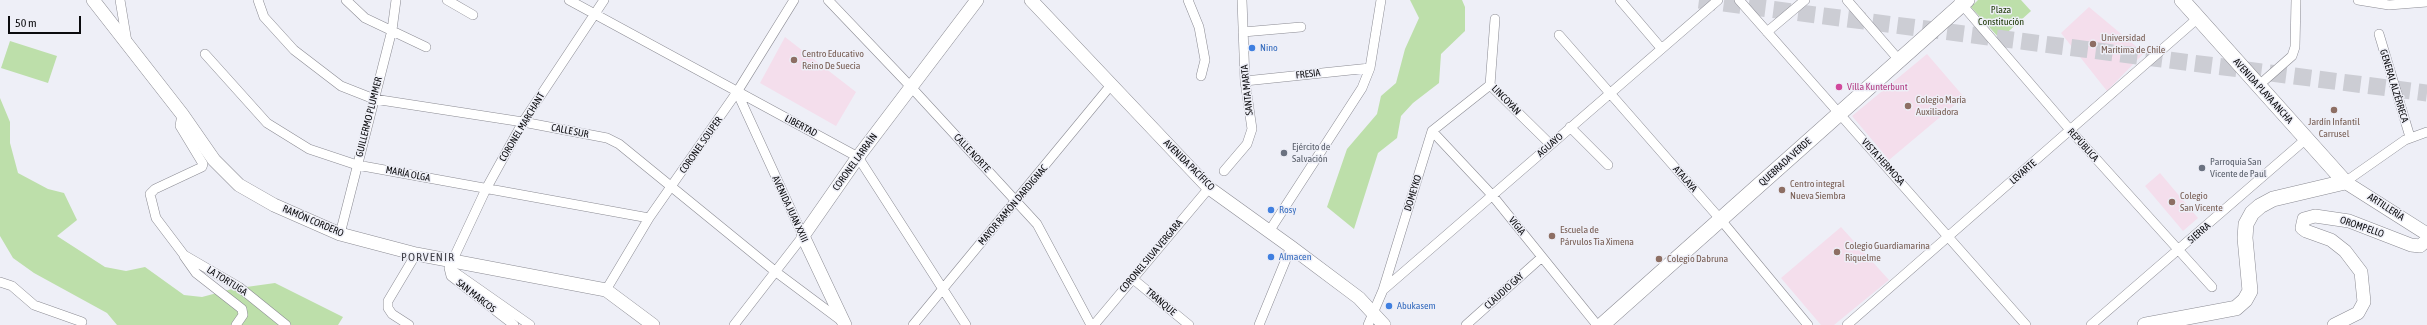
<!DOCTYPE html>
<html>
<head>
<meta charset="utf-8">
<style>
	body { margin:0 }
	#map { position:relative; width:2427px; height:325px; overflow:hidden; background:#eeeff7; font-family:"Asap Condensed",sans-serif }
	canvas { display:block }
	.scale { position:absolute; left:8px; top:16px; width:73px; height:18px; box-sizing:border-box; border:2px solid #0b0b0e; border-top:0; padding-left:5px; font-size:12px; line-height:14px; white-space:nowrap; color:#0b0b0e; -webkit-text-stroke:3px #eeeff7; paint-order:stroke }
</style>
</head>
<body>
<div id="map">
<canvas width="2427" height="325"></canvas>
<div class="scale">50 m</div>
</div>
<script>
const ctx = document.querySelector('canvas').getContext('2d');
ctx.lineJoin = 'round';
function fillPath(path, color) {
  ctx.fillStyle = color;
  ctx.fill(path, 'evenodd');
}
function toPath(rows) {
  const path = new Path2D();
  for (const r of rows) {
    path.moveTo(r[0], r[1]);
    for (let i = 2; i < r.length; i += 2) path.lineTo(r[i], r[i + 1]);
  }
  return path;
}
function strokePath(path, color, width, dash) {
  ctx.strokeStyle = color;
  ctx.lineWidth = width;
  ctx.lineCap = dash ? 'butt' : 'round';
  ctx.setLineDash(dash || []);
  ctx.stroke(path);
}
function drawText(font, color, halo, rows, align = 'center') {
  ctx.font = font + ' "Asap Condensed",sans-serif';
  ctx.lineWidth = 3;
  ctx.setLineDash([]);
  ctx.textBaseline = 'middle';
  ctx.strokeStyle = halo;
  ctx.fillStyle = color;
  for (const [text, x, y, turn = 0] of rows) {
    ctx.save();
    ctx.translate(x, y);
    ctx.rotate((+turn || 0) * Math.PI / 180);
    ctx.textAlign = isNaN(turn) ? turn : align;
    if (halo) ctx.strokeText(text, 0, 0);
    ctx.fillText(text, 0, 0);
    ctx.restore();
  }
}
fillPath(toPath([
	[2089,7,2144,53,2107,91,2061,33],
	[785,37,856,92,836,126,760,83],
	[1927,54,1964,97,1889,160,1852,116],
	[2160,173,2198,218,2183,231,2145,186],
	[1841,227,1889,280,1834,325,1821,325,1781,278]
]), '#f4deec');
fillPath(toPath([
	[1410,0,1462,0,1465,7,1465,31,1441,54,1439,83,1413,103,1401,116,1397,138,1378,153,1354,229,1327,207,1347,149,1377,114,1381,96,1396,83,1405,49,1419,18],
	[1978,0,2021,0,2031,11,2000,39,1971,7],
	[10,41,57,56,48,83,1,68],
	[0,98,10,122,10,143,18,173,48,189,64,193,77,220,57,236,105,267,126,271,145,267,184,295,202,297,232,289,275,283,343,317,338,325,117,325,107,313,34,273,13,258,0,236]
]), '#bddfaa');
strokePath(toPath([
	[1699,0,2427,93]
]), '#cccdd4', 17, [17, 8]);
const street = toPath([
	[120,0,127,42],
	[258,0,264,17,294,50,341,86,374,99,523,122,607,138,619,144,776,272,843,322],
	[346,0,365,18,426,47],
	[447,0,473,15],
	[569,0,858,157,966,325],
	[828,0,911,87,1037,224,1091,325],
	[1188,0,1199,27,1205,60,1201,76],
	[1620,0,1661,48],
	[1739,0,2026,325],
	[1847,0,1899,60],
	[2358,0,2389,5,2427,2],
	[1959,1,2071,131,2212,287],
	[1495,19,1490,85,1550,144],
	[1243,32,1301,27],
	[1767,32,1805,0],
	[2379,34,2410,137],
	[1559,35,1721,220,1808,325],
	[205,54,267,123,309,149,357,165,649,218],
	[1245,81,1370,68],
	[2258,86,2292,56,2295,47,2296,0],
	[182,114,180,126,203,164,202,167,155,189,150,194,156,218,184,255,239,287,286,325],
	[1570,127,1608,165],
	[1432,131,1492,195,1597,325],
	[1224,171,1247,144,1252,129,1245,81,1242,0],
	[2345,182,2405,140,2427,132],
	[1270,230,1362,88,1370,68,1381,0],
	[340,234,392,30,396,0],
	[184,256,196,273,242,309,243,315,236,325],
	[453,271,530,325],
	[1133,279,1189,325],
	[0,282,12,286,34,305,82,322],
	[606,290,649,218,737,92,794,0],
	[1383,290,1718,0],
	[409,325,392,314,388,308,388,301,416,254],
	[514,325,451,276,449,268,486,189,523,122,604,0],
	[734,325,803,236,737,92],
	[913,325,1111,85],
	[1094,325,1209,188],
	[1259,325,1291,247],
	[1368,325,1383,290,1432,131,1490,85],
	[1466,325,1542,257],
	[1847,325,2198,18],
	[2091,325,2306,139]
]);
const secondary = toPath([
	[93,0,182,114,214,160,239,185,274,205,340,234,416,254,606,290,653,325],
	[1031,0,1209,188,1291,247,1359,298,1384,325],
	[2345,182,2427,234],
	[845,325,803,236,858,157,977,0],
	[2334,325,2358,313,2364,302,2361,272,2345,251,2331,240,2306,231,2302,228,2304,219,2315,216,2349,221,2411,245,2420,246,2427,240]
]);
const primary = toPath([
	[1602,325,1967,0],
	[2145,325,2236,308,2245,300,2250,291,2245,238,2246,224,2252,213,2260,206,2273,199,2345,182,2182,0]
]);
strokePath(street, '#8b8b93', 10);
strokePath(secondary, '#8b8b93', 14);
strokePath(primary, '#8b8b93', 16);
strokePath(street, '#fff', 9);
strokePath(secondary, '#fff', 13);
strokePath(primary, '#fff', 15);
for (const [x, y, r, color] of [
	[2093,44,4,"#8d6e63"],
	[1252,48,4,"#3f7fe0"],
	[794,60,4,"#8d6e63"],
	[1839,87,4,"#d1479c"],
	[1908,106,4,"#8d6e63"],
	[2334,110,4,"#8d6e63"],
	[1284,153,4,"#6b7280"],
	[2202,168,4,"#6b7280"],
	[1782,190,4,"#8d6e63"],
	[2172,202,4,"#8d6e63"],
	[1271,210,4,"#3f7fe0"],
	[1552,236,4,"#8d6e63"],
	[1837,252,4,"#8d6e63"],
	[1271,257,4,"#3f7fe0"],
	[1659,259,4,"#8d6e63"],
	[1389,306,4,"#3f7fe0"]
]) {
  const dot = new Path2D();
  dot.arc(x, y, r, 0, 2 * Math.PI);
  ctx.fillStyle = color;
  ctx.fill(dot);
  strokePath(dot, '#eeeff7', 1.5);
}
drawText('10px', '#1b3703', '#eeeff7', [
	["Plaza",2001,10],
	["Constitución",2001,22]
]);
drawText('10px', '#785e54', '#eeeff7', [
	["Universidad",2101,38],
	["Marítima de Chile",2101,50],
	["Centro Educativo",802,54],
	["Reino De Suecia",802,66],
	["Colegio María",1916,100],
	["Auxiliadora",1916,112],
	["Jardín Infantil",2334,122,"center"],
	["Carrusel",2334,134,"center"],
	["Centro integral",1790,184],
	["Nueva Siembra",1790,196],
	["Colegio",2180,196],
	["San Vicente",2180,208],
	["Escuela de",1560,230],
	["Párvulos Tia Ximena",1560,242],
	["Colegio Guardiamarina",1845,246],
	["Riquelme",1845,258],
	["Colegio Dabruna",1667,259]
], 'left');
drawText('10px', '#366cbe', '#eeeff7', [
	["Nino",1260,48],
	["Rosy",1279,210],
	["Almacen",1279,257],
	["Abukasem",1397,306]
], 'left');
drawText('10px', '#0b0b0e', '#eeeff7', [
	["FRESIA",1308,74,-6],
	["GENERAL ALZÉRRECA",2394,86,73],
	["SANTA MARTA",1247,90,-96],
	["AVENIDA PLAYA ANCHA",2263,91,48],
	["LINCOYÁN",1506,100,46],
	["GUILLERMO PLUMMER",369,117,-76],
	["LIBERTAD",801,126,28],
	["CORONEL MARCHANT",522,127,-59],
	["CALLE SUR",570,131,11],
	["CORONEL SOUPER",701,145,-55],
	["AGUAYO",1550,145,-41],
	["REPÚBLICA",2083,145,48],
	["CALLE NORTE",972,153,47],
	["CORONEL LARRAÍN",855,162,-54],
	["QUEBRADA VERDE",1785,162,-42],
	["VISTA HERMOSA",1883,162,48],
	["AVENIDA PACÍFICO",1189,165,45],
	["LEVARTE",2023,172,-41],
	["MARÍA OLGA",408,174,11],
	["ATALAYA",1685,179,49],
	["DOMEYKO",1413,193,-73],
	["MAYOR RAMÓN DARDIGNAC",1013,205,-50],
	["ARTILLERÍA",2386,207,33],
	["AVENIDA JUAN XXIII",790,209,65],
	["RAMÓN CORDERO",313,221,23],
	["VIGIA",1517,226,51],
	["OROMPELLO",2362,227,19],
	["SIERRA",2199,233,-41],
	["CORONEL SILVA VERGARA",1151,256,-50],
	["LA TORTUGA",227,281,32],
	["CLAUDIO GAY",1504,291,-42],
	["SAN MARCOS",476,296,38],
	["TRANQUE",1161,302,40]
]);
drawText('10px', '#b23c85', '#eeeff7', [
	["Villa Kunterbunt",1847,87]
], 'left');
drawText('10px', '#5b616d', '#eeeff7', [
	["Ejército de",1292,147],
	["Salvación",1292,159],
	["Parroquia San",2210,162],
	["Vicente de Paul",2210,174]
], 'left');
ctx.letterSpacing = '1px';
drawText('12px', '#424249', '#eeeff7', [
	["PORVENIR",428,257]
]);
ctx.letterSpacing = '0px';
</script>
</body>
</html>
